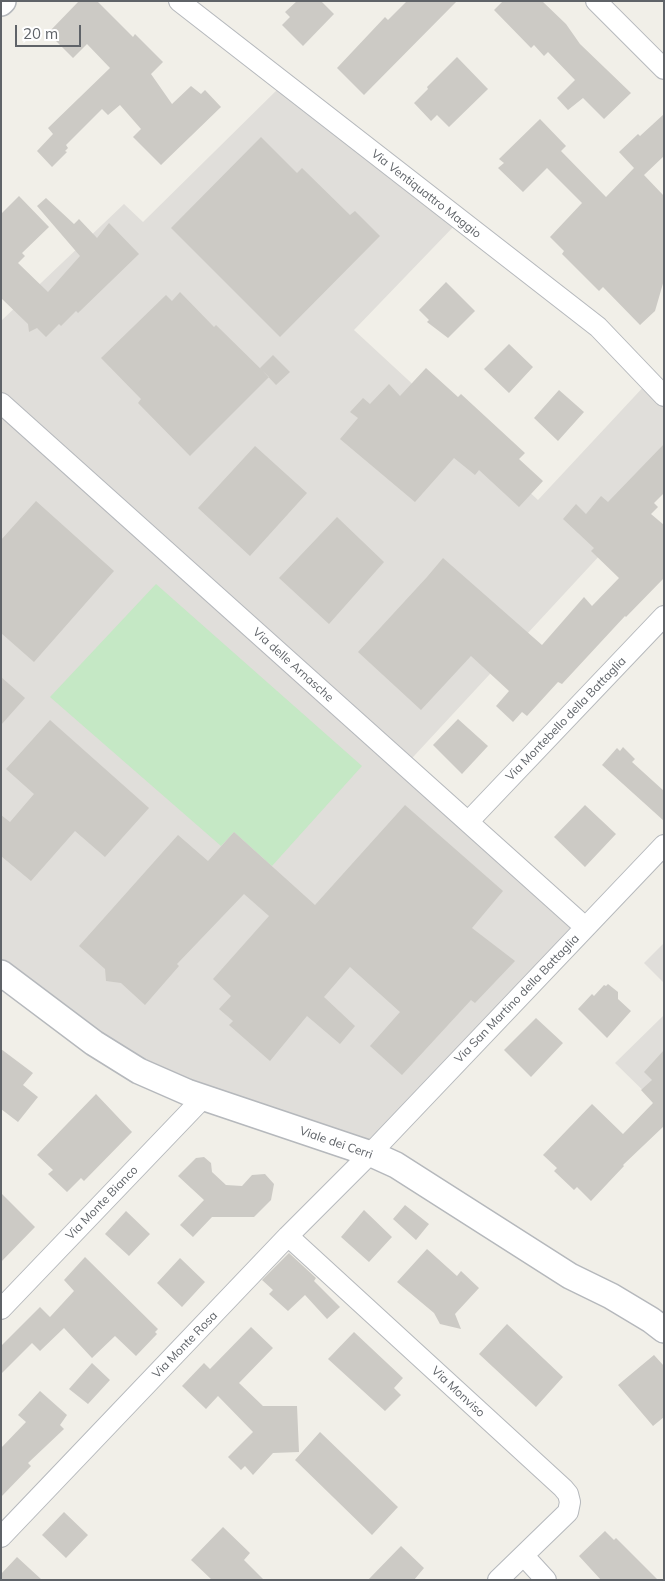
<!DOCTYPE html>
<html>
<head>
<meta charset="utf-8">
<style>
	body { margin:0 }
	#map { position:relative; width:665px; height:1581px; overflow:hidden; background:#f1efe8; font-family:Mulish,sans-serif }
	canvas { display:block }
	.frame { position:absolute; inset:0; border:2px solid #5f6368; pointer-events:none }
	.scale { position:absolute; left:15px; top:25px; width:66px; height:22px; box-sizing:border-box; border:2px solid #5f6368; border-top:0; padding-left:6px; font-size:15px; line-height:18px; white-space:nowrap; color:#5f6368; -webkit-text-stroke:4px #fff; paint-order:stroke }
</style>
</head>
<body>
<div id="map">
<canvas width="665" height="1581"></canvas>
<div class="frame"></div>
<div class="scale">20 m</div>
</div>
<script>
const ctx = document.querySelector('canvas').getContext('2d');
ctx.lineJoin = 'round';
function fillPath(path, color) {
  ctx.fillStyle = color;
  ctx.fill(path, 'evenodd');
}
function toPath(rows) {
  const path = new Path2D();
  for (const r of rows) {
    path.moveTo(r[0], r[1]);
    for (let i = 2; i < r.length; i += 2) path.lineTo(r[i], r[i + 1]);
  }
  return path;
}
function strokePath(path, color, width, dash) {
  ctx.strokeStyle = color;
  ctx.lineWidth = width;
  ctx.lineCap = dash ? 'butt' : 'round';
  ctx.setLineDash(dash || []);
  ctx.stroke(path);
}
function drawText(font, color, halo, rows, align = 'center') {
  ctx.font = font + ' Mulish,sans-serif';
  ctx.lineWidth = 5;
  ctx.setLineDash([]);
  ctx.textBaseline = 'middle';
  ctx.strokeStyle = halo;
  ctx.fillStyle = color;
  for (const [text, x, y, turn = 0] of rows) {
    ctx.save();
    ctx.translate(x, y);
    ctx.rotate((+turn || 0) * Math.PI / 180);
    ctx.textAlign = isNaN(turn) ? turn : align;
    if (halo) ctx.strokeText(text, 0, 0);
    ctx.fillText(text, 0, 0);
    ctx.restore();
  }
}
fillPath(toPath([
	[282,85,457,223,354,330,538,500,647,383,664,401,664,486,402,769,581,927,369,1149,167,1078,1,967,1,321,124,204,143,222],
	[664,943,664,983,644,963],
	[664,1015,664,1111,615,1063]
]), '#e0deda');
fillPath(toPath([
	[156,584,362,766,272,866,234,832,221,846,50,697]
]), '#c5e8c5');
fillPath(toPath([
	[79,1,97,1,133,37,135,34,163,62,151,74,172,104,191,86,201,94,205,90,221,107,161,165,133,137,141,129,120,105,108,115,102,109,66,145,68,148,65,151,67,152,52,167,37,151,53,134,48,128,110,68,87,44,73,58,48,33],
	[297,1,321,1,334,14,303,46,282,25,290,17,285,12],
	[407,1,457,1,364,95,337,68,385,17,388,20],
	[503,1,542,1,566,24,580,44,631,93,604,119,583,98,568,110,557,98,575,80,548,52,544,56,534,45,531,48,494,10],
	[457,57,488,89,449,127,437,115,431,121,414,103,428,89,427,87],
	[664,114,664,156,644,175,664,196,664,280,655,311,640,325,603,287,599,291,562,254,564,251,550,237,582,203,547,168,523,192,498,168,504,163,499,159,540,119,566,146,561,151,606,197,634,168,619,152,638,134,640,136],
	[261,137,297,173,302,168,350,215,355,211,380,236,280,337,171,228],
	[19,196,49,227,22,253,25,256,18,263,48,292,80,256,37,206,46,198,74,224,79,219,97,238,109,223,139,254,78,313,76,311,61,326,59,324,46,337,37,328,29,332,28,324,1,298,1,214],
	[446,282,475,311,448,338,427,322,429,320,419,310],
	[180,292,214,327,216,325,269,377,190,456,138,403,141,399,101,358,166,295,172,301],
	[509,344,533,367,509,393,484,369],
	[273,355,290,372,276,385,260,368],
	[426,368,458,397,461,394,525,453,519,459,543,481,519,507,479,470,475,475,454,458,415,502,340,439,358,418,350,412,363,398,370,404,389,384,400,396],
	[559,390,584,412,558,441,534,418],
	[664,444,664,493,654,503,658,507,651,514,664,525,664,578,626,617,625,616,562,684,558,682,527,716,522,712,513,722,496,706,509,691,471,656,421,710,358,652,427,577,443,558,542,645,584,597,592,606,619,578,591,551,594,548,563,519,576,504,586,514,601,496,608,502],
	[255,446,307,493,250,556,198,508],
	[36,501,114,571,34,662,1,633,1,540],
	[337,517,384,562,329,624,279,578],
	[1,677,25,698,1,725],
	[458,719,488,746,462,774,433,745],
	[50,720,149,808,105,857,75,831,31,881,1,856,1,815,10,822,34,794,6,769],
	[623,747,635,759,632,762,664,791,664,821,602,765,617,748,620,751],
	[405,805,503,891,472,928,515,961,475,1003,471,1000,402,1075,370,1046,400,1012,350,967,324,997,355,1026,340,1044,307,1016,270,1061,229,1025,233,1021,219,1009,231,996,213,979,269,916,244,894,177,964,179,966,145,1005,121,983,106,981,105,969,79,946,178,835,208,861,234,832,315,905],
	[585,805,616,834,585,867,554,837],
	[608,984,618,992,618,999,631,1011,607,1038,578,1009,592,994,594,996,604,985,606,986],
	[536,1018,563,1043,531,1077,504,1050],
	[1,1049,33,1073,23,1085,38,1097,18,1122,1,1109],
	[664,1050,664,1126,623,1165,624,1166,591,1201,577,1187,574,1190,554,1171,557,1168,543,1155,592,1104,623,1134,653,1103,641,1090,652,1080,644,1072],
	[96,1094,132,1132,84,1181,81,1178,67,1192,48,1174,53,1170,37,1155],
	[204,1157,211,1163,212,1172,226,1185,242,1186,252,1175,265,1174,274,1184,271,1200,254,1217,212,1217,193,1237,180,1225,204,1200,178,1176,196,1158],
	[1,1193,35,1227,1,1262],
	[405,1205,429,1224,416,1240,393,1219],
	[364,1210,392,1237,369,1262,341,1237],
	[126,1211,150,1234,129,1256,105,1234],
	[427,1249,457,1276,461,1271,479,1288,455,1314,461,1329,440,1324,434,1313,397,1282],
	[289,1253,316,1278,314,1281,340,1307,327,1319,305,1295,288,1311,269,1294,273,1290,262,1280],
	[85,1257,158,1329,155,1332,157,1334,136,1356,115,1336,92,1358,64,1328,40,1351,32,1343,1,1374,1,1346,40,1307,50,1317,74,1291,64,1280],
	[180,1258,205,1282,182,1307,157,1283],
	[507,1324,563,1377,536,1407,479,1354],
	[251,1327,273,1348,239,1383,263,1406,297,1406,299,1452,273,1453,253,1475,245,1466,241,1470,228,1457,253,1432,218,1396,206,1409,182,1386,204,1363,210,1369],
	[354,1332,403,1378,394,1388,401,1395,385,1411,328,1359],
	[654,1355,664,1366,664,1417,653,1426,618,1385],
	[92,1363,110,1380,88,1404,69,1389],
	[40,1391,67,1415,60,1425,64,1429,28,1463,31,1466,1,1497,1,1448,26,1422,18,1415],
	[320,1432,398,1507,372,1535,295,1460],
	[64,1512,88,1535,66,1558,42,1535],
	[223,1527,250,1553,244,1560,264,1580,212,1580,191,1560],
	[605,1531,614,1540,616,1538,658,1580,601,1580,579,1556],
	[401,1546,424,1568,414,1580,368,1580],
	[17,1557,42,1580,1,1580,1,1574]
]), '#cccac5');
const minor = toPath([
	[179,1,598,327,664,396],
	[596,1,664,69],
	[1,403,585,927],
	[468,822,664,616],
	[288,1236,563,1488,568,1494,570,1502,568,1512,498,1580],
	[1,1309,203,1098],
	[1,1537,288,1236,370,1154,664,845],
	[524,1556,546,1580]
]);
const tertiary = toPath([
	[1,3,3,1],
	[1,973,94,1043,139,1071,187,1092,374,1155,396,1165,570,1276,611,1296,651,1320,664,1330]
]);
strokePath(minor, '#b5b8bc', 22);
strokePath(tertiary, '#b5b8bc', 28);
strokePath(minor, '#fff', 20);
strokePath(tertiary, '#fff', 25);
drawText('12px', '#5f6368', '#fff', [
	["Via Ventiquattro Maggio",426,194,38],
	["Via delle Arnasche",293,665,42],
	["Via Montebello della Battaglia",566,719,-46],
	["Via San Martino della Battaglia",517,999,-46],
	["Viale dei Cerri",336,1143,19],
	["Via Monte Bianco",102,1203,-46],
	["Via Monte Rosa",185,1345,-46],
	["Via Monviso",458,1392,43]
]);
</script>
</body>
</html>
